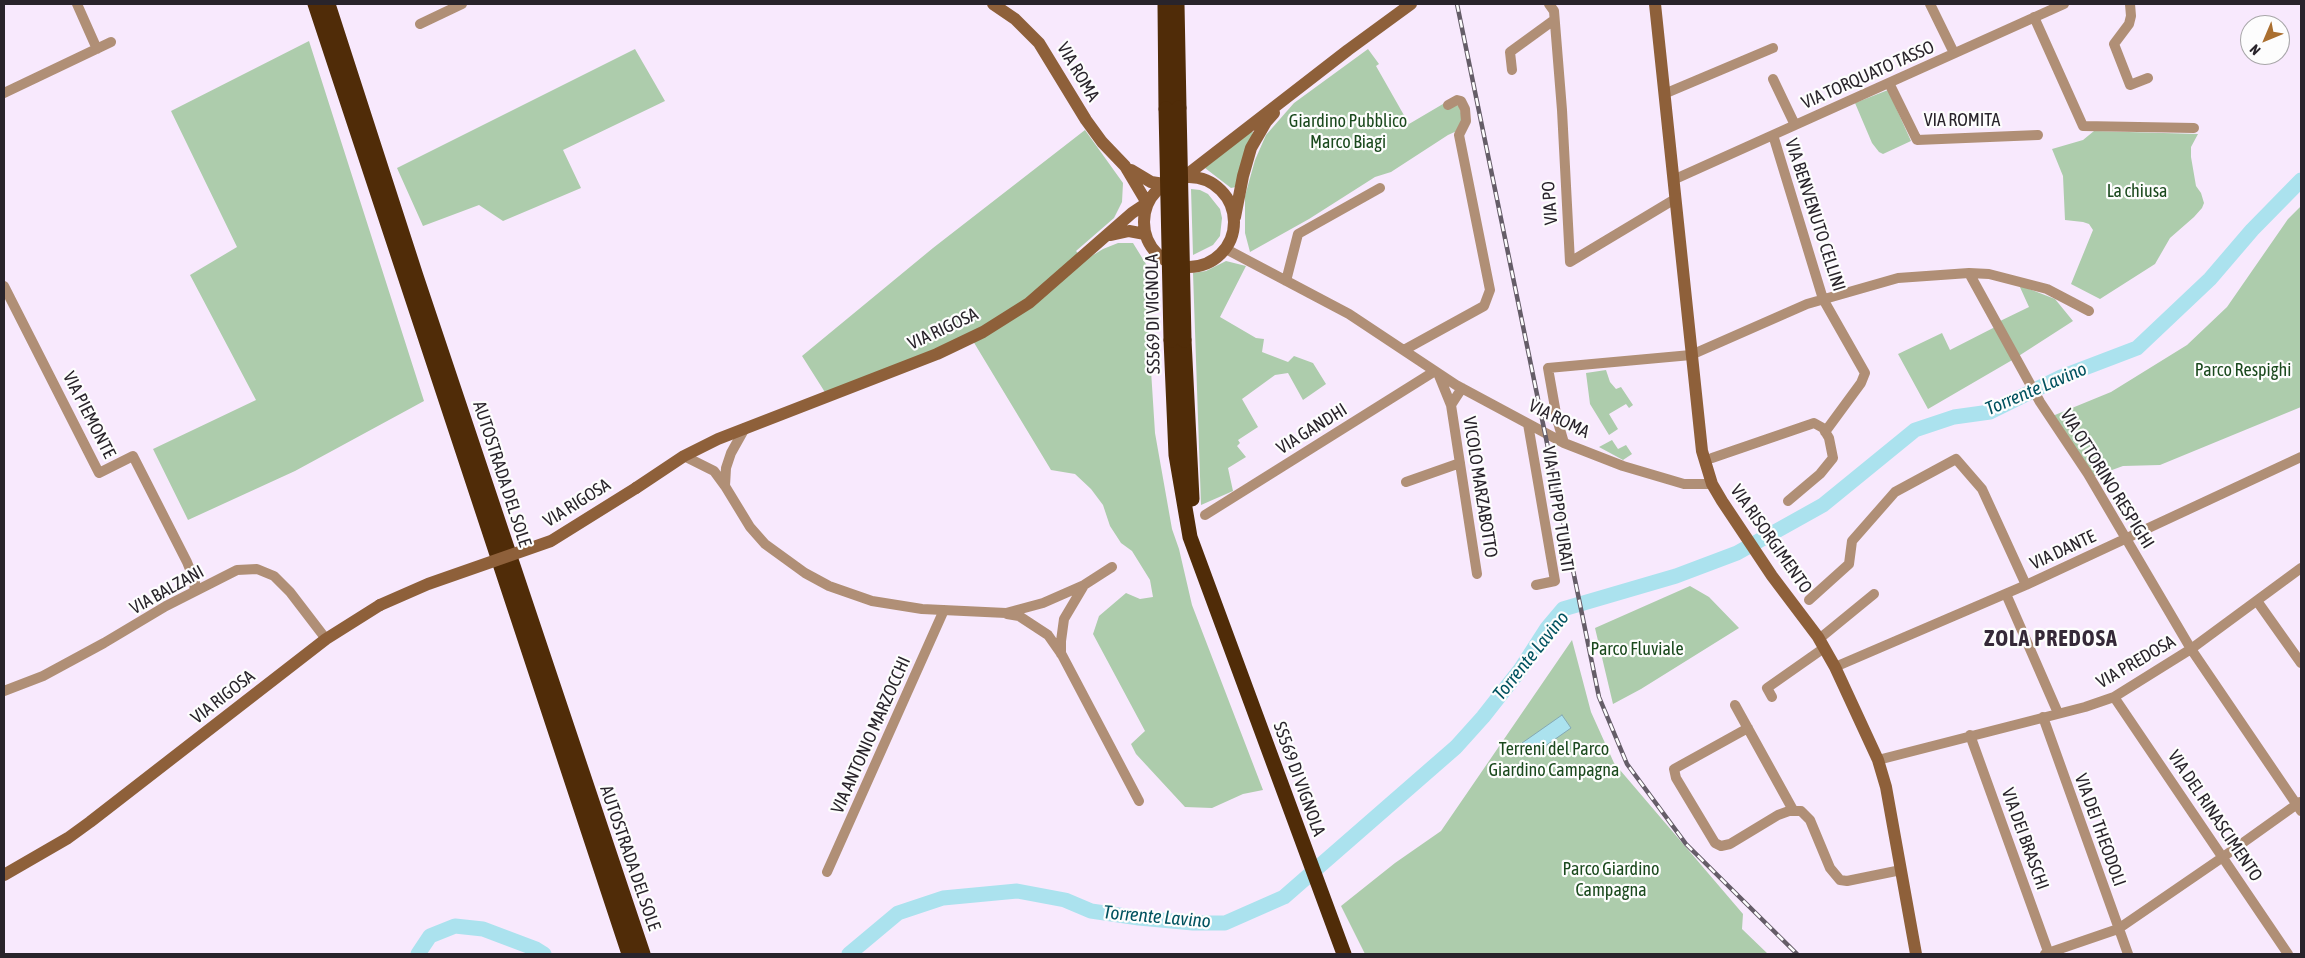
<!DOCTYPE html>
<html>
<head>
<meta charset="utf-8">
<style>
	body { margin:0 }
	#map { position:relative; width:2305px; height:958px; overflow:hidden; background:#f8e9fd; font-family:"Asap Condensed",sans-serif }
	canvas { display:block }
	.frame { position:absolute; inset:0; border:5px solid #29242b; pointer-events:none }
	.north { position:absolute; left:2240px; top:15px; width:50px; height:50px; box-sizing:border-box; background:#fdfdfd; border:1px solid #a8a6a9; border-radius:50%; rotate:225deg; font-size:14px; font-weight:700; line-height:20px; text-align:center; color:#29242b }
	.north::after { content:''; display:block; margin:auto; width:18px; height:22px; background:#aa6f30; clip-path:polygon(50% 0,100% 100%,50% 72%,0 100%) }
</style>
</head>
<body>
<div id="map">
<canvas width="2305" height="958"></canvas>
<div class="frame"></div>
<div class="north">N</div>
</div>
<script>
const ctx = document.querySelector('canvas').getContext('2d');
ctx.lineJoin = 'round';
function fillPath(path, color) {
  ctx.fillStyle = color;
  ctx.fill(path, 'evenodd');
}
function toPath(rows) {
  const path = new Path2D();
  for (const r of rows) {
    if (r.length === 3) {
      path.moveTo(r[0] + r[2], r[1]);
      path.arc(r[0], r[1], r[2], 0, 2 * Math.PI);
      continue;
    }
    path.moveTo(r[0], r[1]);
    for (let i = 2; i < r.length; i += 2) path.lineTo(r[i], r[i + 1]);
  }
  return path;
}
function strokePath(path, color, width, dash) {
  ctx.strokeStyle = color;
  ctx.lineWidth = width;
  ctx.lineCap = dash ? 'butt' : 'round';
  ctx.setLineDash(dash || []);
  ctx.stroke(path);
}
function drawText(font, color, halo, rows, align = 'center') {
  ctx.font = font + ' "Asap Condensed",sans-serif';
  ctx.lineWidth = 4.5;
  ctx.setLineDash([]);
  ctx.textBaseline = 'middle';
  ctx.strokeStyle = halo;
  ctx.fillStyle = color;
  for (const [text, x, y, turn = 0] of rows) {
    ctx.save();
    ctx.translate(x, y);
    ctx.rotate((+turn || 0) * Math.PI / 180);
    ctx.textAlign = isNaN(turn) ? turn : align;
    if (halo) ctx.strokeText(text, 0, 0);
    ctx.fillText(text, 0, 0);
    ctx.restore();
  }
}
fillPath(toPath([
	[309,41,424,401,295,471,188,520,153,449,256,400,190,275,237,247,171,111],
	[635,49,665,101,563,150,581,188,503,221,479,205,423,226,397,168],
	[1368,49,1379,64,1376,66,1409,124,1448,101,1459,106,1462,117,1459,130,1448,135,1391,172,1375,177,1309,219,1250,252,1245,233,1245,196,1255,160,1266,135,1294,103],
	[1888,90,1911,141,1883,154,1879,152,1872,143,1855,103],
	[1085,130,1123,183,1122,202,1114,218,1076,251,1085,260,1103,249,1118,243,1133,243,1149,269,1149,339,1155,433,1172,529,1179,549,1192,605,1263,790,1243,794,1212,808,1185,807,1136,754,1131,744,1145,731,1093,634,1099,616,1126,593,1140,599,1153,597,1150,580,1132,551,1121,543,1110,526,1103,505,1091,489,1075,474,1051,470,973,341,828,397,802,356,933,248],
	[1251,131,1253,132,1236,187,1231,188,1205,168],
	[2094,131,2198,134,2191,147,2191,157,2196,186,2201,193,2204,203,2202,208,2194,217,2170,238,2155,264,2100,299,2071,284,2093,230,2089,224,2083,222,2065,220,2063,176,2052,149,2083,140],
	[1191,189,1200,190,1208,194,1220,209,1222,218,1220,236,1213,245,1193,255],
	[2301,206,2301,407,2160,465,2123,466,2090,478,2050,417,2111,392,2187,345,2227,307,2288,219],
	[1226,261,1246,266,1220,317,1256,338,1264,339,1262,352,1288,362,1294,356,1313,363,1326,384,1303,400,1288,373,1275,375,1242,399,1258,427,1238,440,1240,443,1237,446,1246,457,1228,468,1233,491,1201,505,1193,273,1206,271],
	[2019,285,2055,299,2073,321,2014,359,1928,409,1898,354,1942,333,1950,350,1997,326,1996,323,2029,307],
	[1606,370,1610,382,1616,389,1621,387,1633,405,1629,408,1626,404,1609,414,1618,429,1609,435,1590,404,1586,373],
	[1612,440,1618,449,1626,445,1632,454,1623,460,1599,447],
	[1690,586,1709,597,1739,628,1641,689,1613,704,1595,628],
	[1572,640,1591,712,1614,763,1743,914,1742,929,1768,954,1365,954,1341,906,1395,863,1441,831]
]), '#adccac');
const water = toPath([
	[1562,715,1571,728,1531,756,1522,743,1562,715]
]);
fillPath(water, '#abe2ee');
strokePath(water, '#84a9b4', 1);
strokePath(toPath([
	[418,954,430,936,455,926,483,929,536,949,544,954],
	[849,954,898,913,943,898,1017,891,1065,900,1091,911,1139,918,1193,923,1225,923,1284,897,1456,747,1483,717,1520,670,1547,628,1563,609,1676,576,1737,553,1823,505,1915,430,1954,417,1990,412,2061,377,2137,348,2210,279,2252,230,2301,180]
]), '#abe2ee', 15);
strokePath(toPath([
	[77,4,97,49],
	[1549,4,1554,11,1562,110,1570,262,1675,199],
	[1930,4,1954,53],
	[2130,4,2131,16,2129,24,2114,44,2130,85,2148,78],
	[2034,17,2083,126,2194,128],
	[420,24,462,4],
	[1512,70,1510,52,1554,20],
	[1773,79,1795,125],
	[1889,83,1917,140,2038,135],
	[4,93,111,42],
	[1664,94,1773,48],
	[1773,135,1823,299,1865,373,1861,383,1825,432],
	[1673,180,2064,4],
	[1226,249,1349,314,1456,385,1564,443,1623,466,1684,484,1712,484],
	[1969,273,2040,402,2088,474,2191,649,2301,811],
	[1286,281,1298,234,1380,188],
	[4,286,99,473,133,456,187,562,195,582,194,592],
	[1404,350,1484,306,1490,290,1459,135,1466,121,1465,109,1461,101,1457,100,1448,105],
	[1438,373,1451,405,1462,388],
	[1451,405,1477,574],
	[1528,424,1555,581,1536,585],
	[745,428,731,453,726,468,725,486,750,527,765,544,805,573,829,586,872,601,922,609,1006,613,1043,603,1084,585,1112,567],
	[1564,443,1557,419,1548,368,1691,355,1807,304,1898,278,1969,273,1989,274,2047,289,2089,311],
	[684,456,714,471,725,486],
	[1712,458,1814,423,1823,428,1829,438,1833,458,1820,474,1788,501],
	[1406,482,1460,463],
	[1205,515,1435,371],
	[2006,594,2058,713],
	[1809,600,1849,564,1852,541,1895,492,1956,459,1982,489,2026,585],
	[2257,601,2301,663],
	[1007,614,1019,616,1048,635,1062,655,1139,801],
	[1819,639,1874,594],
	[1061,654,1061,641,1064,619,1083,587],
	[1835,667,2026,585,2301,457],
	[4,691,43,676,104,643,166,606,237,570,257,569,274,576,290,592,326,639],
	[1772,697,1767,688,1824,648],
	[2114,697,2288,954],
	[1735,705,1793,810],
	[2043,717,2128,954],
	[1748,728,1674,769,1676,778,1715,843,1721,846,1730,844,1778,815,1789,811,1801,811,1810,820,1830,868,1840,880,1847,881,1901,870],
	[1970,735,2049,954],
	[1878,760,2085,707,2114,697,2191,649,2301,568],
	[827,872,944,610],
	[2045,954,2118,929,2223,857,2300,802]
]), '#b08f76', 10);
strokePath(toPath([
	[993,4,1015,19,1039,43,1086,120,1102,142,1125,166,1147,203],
	[1655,4,1702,451,1712,484,1722,501,1772,576,1818,637,1835,667,1878,760,1886,787,1916,954],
	[1131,170,1151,182,1164,184],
	[1189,222,45],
	[1184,177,1348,50,1411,4],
	[1235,217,1243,176,1251,148,1266,122,1274,113],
	[1111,235,1129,231,1145,234],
	[636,488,684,456,718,439,937,354,983,332,1029,303,1132,213,1147,203],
	[4,875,68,838,90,822,326,639,380,605]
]), '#8e603a', 12);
strokePath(toPath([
	[315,4,629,954],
	[328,4,416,276,643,954],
	[1165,4,1166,109],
	[1177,4,1179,108],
	[1171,340,1176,455,1190,537,1344,954],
	[1184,340,1192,499]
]), '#502c08', 15);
const rail = toPath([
	[1457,4,1599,697,1627,764,1686,844,1797,954]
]);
strokePath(rail, '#655d68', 4.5);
strokePath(rail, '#fdfdfd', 2.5, [8]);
strokePath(toPath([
	[380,605,428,584,551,541,636,488]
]), '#8e603a', 12);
strokePath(toPath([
	[1179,108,1184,340],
	[1166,109,1171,340]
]), '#502c08', 15);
drawText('18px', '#29242b', '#fdfdfd', [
	["VIA ROMA",1078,72,59],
	["VIA TORQUATO TASSO",1868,75,-24],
	["VIA ROMITA",1962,120],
	["VIA PO",1550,203,-94],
	["VIA BENVENUTO CELLINI",1815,215,72],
	["SS569 DI VIGNOLA",1153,314,-91],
	["VIA RIGOSA",943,329,-25],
	["VIA PIEMONTE",89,415,63],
	["VIA ROMA",1559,419,26],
	["VIA GANDHI",1312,429,-32],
	["AUTOSTRADA DEL SOLE",502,474,72],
	["VIA OTTORINO RESPIGHI",2107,479,58],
	["VICOLO MARZABOTTO",1480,487,81],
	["VIA RIGOSA",577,503,-32],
	["VIA FILIPPO TURATI",1558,509,81],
	["VIA RISORGIMENTO",1771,539,55],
	["VIA DANTE",2063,550,-25],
	["VIA BALZANI",167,590,-29],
	["VIA PREDOSA",2136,662,-30],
	["VIA RIGOSA",223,697,-38],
	["VIA ANTONIO MARZOCCHI",871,735,-66],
	["SS569 DI VIGNOLA",1299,779,70],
	["VIA DEL RINASCIMENTO",2215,816,56],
	["VIA DEI THEODOLI",2100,830,70],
	["VIA DEI BRASCHI",2025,839,70],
	["AUTOSTRADA DEL SOLE",630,858,71]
]);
drawText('18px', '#1a491d', '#fdfdfd', [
	["Giardino Pubblico",1348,121],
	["Marco Biagi",1348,142],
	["La chiusa",2137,191],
	["Parco Respighi",2243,370],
	["Parco Fluviale",1637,649],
	["Terreni del Parco",1554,749],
	["Giardino Campagna",1554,770],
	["Parco Giardino",1611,869],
	["Campagna",1611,890]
]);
drawText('italic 19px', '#00525f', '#fdfdfd', [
	["Torrente Lavino",2036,389,-23],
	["Torrente Lavino",1531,656,-51],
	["Torrente Lavino",1157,917,5]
]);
ctx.letterSpacing = '1px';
drawText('bold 22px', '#352938', '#fdfdfd', [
	["ZOLA PREDOSA",2051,639]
]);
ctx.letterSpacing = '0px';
</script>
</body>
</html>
